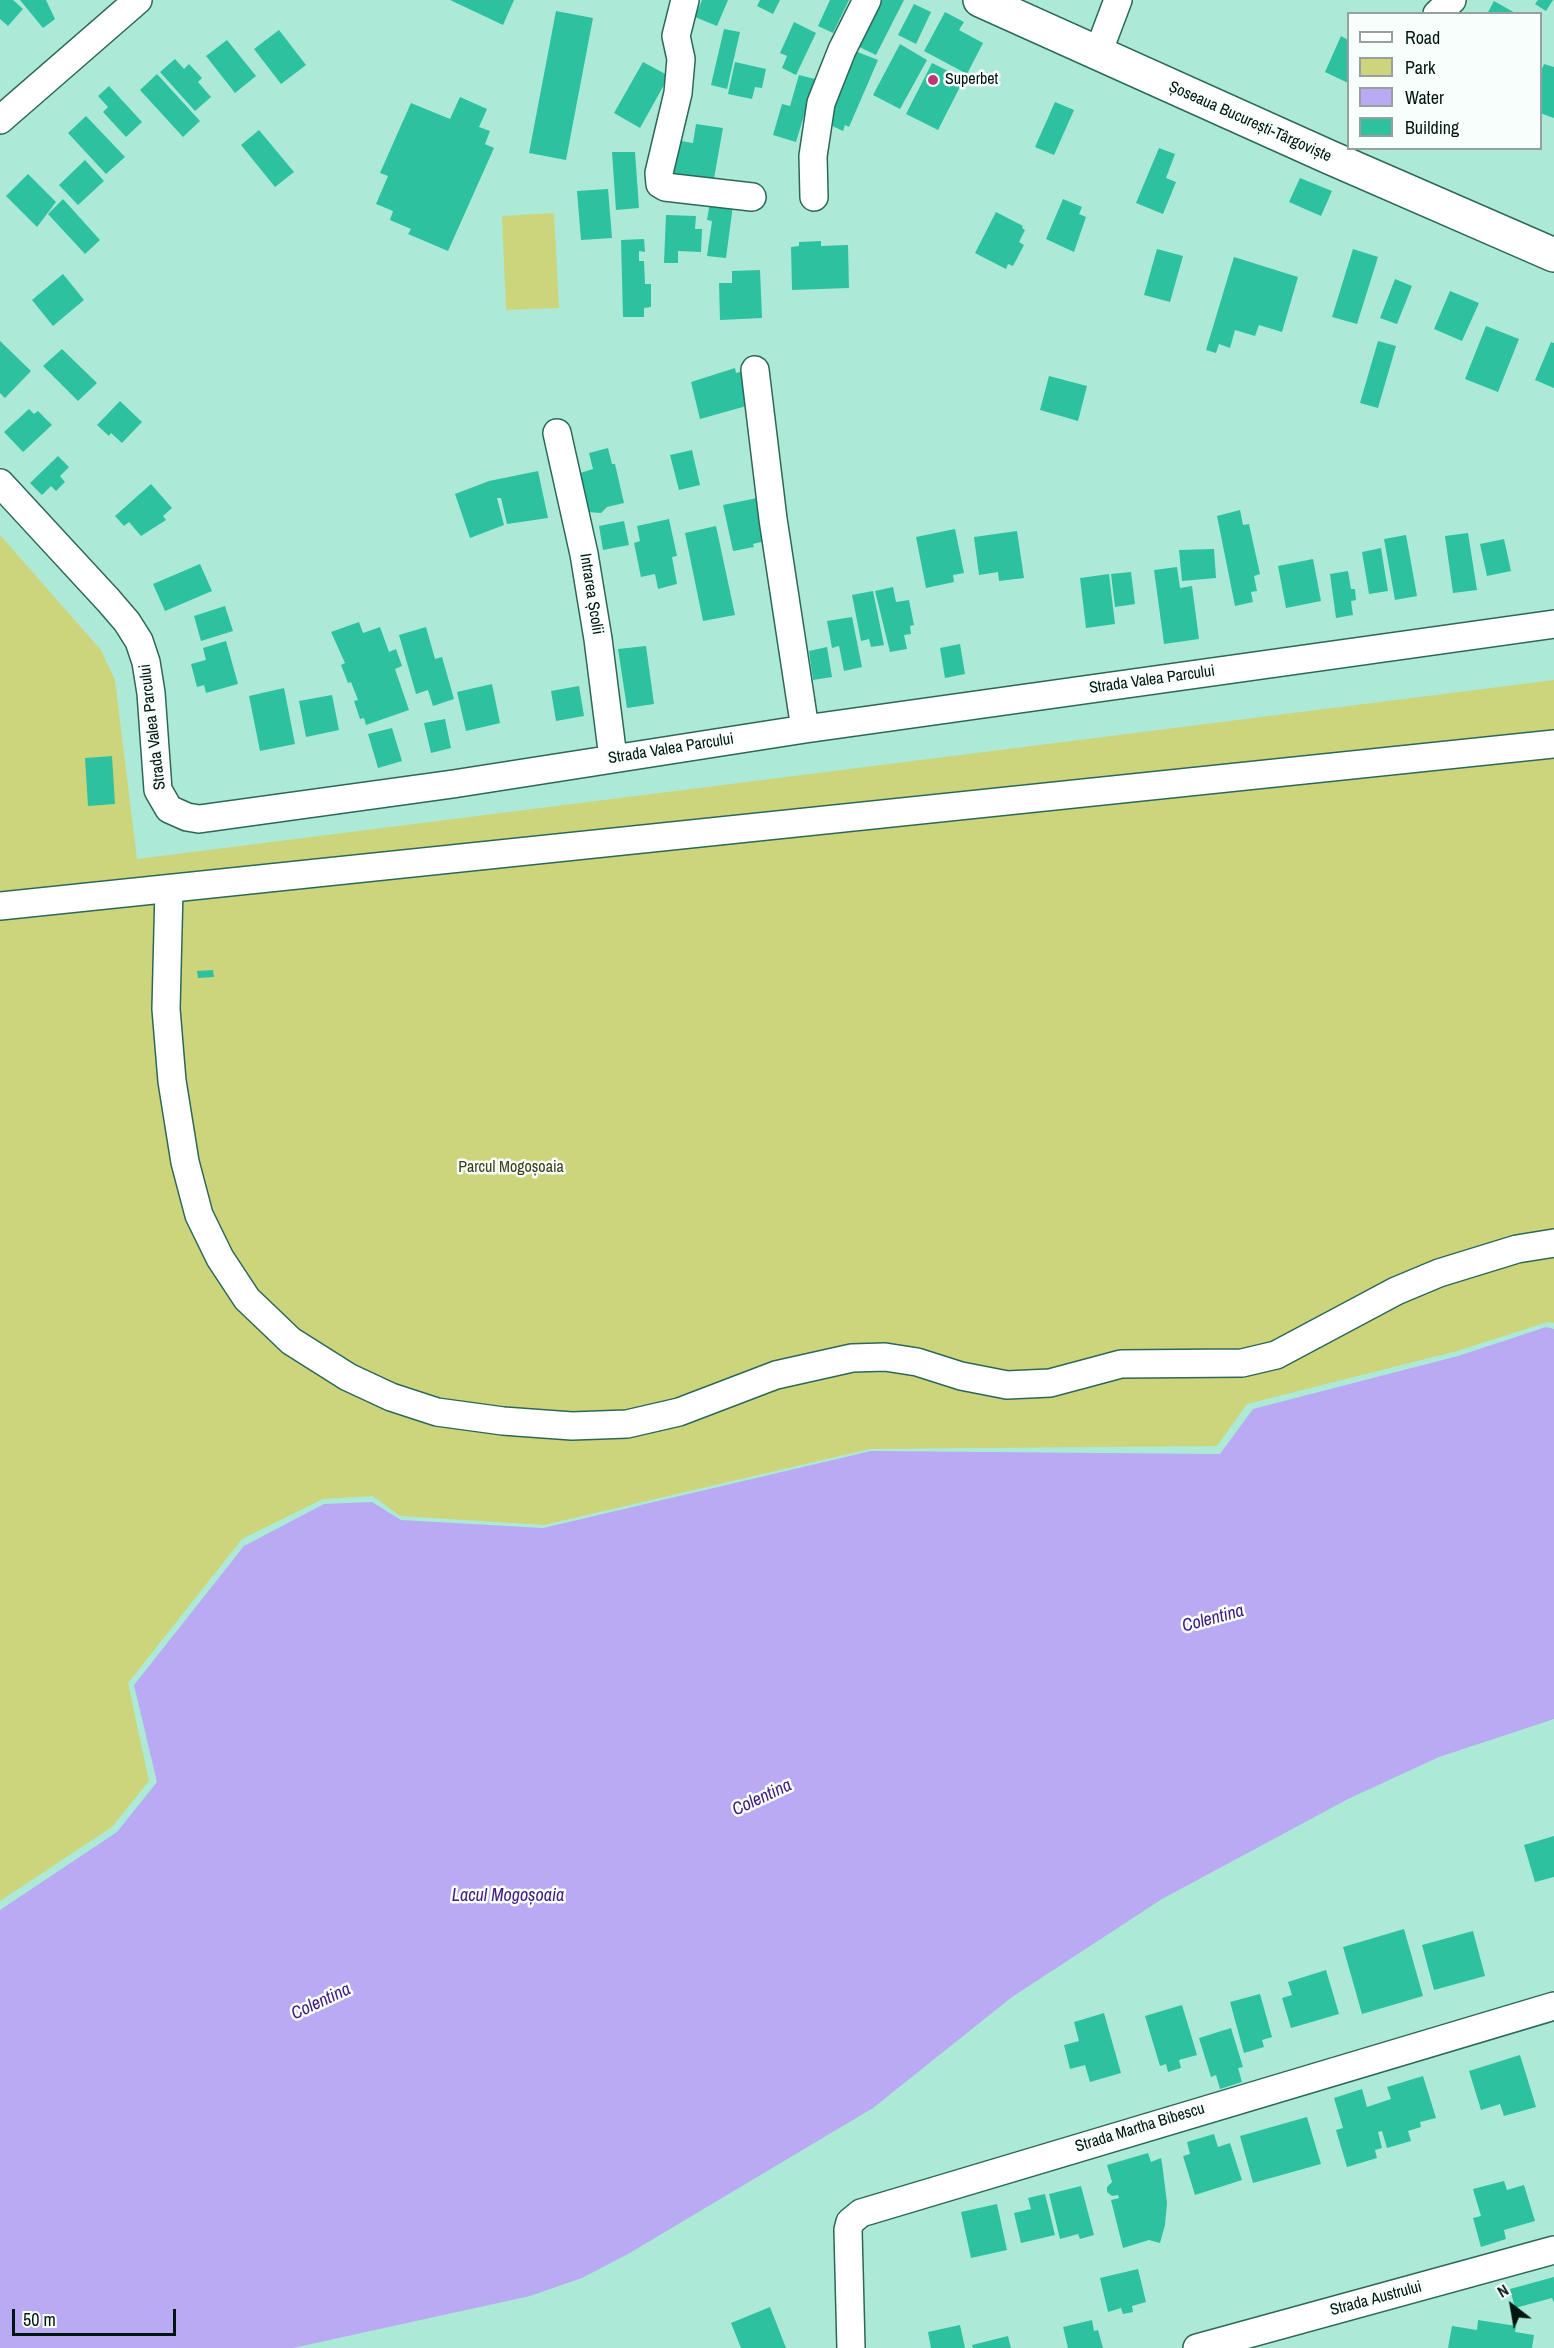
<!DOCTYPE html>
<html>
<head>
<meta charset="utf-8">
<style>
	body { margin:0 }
	#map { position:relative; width:1554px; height:2348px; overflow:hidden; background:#acead7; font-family:"Archivo Narrow",sans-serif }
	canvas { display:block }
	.legend { position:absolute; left:1347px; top:12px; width:195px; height:138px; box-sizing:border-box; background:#f8fefb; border:2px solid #95a19d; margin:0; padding:8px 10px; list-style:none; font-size:18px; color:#001610 }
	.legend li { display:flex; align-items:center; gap:12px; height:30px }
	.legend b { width:30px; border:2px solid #95a19d }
	.north { position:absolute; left:1482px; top:2276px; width:60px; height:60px; -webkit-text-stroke:4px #f8fefb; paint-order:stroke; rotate:329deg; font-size:16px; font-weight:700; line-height:24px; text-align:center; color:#001610 }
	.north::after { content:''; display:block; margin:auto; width:21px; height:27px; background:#001610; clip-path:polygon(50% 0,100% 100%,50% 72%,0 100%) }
	.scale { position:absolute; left:12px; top:2309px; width:164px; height:27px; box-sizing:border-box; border:3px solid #001610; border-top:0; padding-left:8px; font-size:18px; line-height:21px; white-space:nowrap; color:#001610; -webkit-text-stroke:4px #f8fefb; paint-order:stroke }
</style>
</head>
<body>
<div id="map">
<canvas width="1554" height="2348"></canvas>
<ul class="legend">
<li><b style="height:8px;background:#fff"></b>Road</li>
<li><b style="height:16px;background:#ccd57b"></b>Park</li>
<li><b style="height:16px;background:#b9aaf3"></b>Water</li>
<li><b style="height:16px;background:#2dc1a0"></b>Building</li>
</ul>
<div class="north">N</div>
<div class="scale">50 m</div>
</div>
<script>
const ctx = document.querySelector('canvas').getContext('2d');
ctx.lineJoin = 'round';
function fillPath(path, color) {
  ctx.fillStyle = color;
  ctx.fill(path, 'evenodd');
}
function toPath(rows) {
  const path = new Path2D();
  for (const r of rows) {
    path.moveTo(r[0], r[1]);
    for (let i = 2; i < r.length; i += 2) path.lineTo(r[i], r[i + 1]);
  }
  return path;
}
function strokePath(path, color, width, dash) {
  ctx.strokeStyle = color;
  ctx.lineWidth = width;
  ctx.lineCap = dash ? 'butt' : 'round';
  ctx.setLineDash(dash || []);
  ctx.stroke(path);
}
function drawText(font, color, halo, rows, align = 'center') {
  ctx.font = font + ' "Archivo Narrow",sans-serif';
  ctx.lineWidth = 5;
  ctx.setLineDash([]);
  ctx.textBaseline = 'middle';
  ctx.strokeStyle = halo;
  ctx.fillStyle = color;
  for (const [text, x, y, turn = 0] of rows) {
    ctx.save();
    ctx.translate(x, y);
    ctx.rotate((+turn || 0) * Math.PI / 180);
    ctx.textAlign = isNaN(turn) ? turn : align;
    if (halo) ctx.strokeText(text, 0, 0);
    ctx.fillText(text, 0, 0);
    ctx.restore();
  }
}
fillPath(toPath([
	[554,213,559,308,506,310,502,216],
	[0,535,101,650,115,680,137,859,1554,680,1554,1323,1548,1322,1457,1351,1247,1404,1217,1446,870,1449,544,1525,400,1516,373,1496,323,1499,242,1539,128,1683,149,1781,112,1827,0,1901]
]), '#ccd57b');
fillPath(toPath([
	[1546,1327,1554,1329,1554,1719,1439,1757,1348,1799,1162,1899,1012,1997,873,2108,628,2254,582,2278,530,2296,293,2348,0,2348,0,1910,117,1832,157,1782,134,1685,244,1546,324,1504,372,1502,401,1520,543,1528,871,1451,1220,1454,1253,1409,1458,1356]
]), '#b9aaf3');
fillPath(toPath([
	[0,0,13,0,23,9,8,26,0,19],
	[20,0,46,0,55,19,43,28],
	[450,0,514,0,503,25],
	[702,0,728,0,717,26,695,17],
	[760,0,780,0,773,14,757,6],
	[830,0,849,0,833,33,818,26],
	[877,0,904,0,876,55,855,45],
	[1538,0,1553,0,1546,11,1535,4],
	[1494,1,1517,14,1487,14],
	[914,4,931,12,916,44,898,35],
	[556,11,593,18,566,160,529,153],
	[945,12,964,22,959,30,983,43,967,74,924,51],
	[794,22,816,33,796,75,782,68,787,56,780,53],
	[724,29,740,32,727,89,711,85],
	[279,30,306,65,281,84,254,49],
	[1341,36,1348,40,1348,83,1325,72],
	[227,40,256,76,235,93,206,56],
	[900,44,927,60,900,109,873,95],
	[855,51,878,60,849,127,845,125,843,131,828,124],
	[175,59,184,69,189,64,202,78,198,82,211,97,195,111,160,72],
	[643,62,669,76,640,128,614,113],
	[735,62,766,69,762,88,755,87,752,99,728,94],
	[932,63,964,79,938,130,906,114],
	[1544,64,1554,67,1554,118,1540,113,1540,74],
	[157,74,200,121,183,137,140,90],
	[799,75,815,79,796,142,773,135,782,104,790,106],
	[109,86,142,122,126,137,103,112,108,107,98,96],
	[460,97,487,109,479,127,490,131,485,144,494,148,448,251,408,234,411,229,390,220,393,211,376,204,388,176,380,173,411,103,450,119],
	[1055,102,1074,110,1054,155,1035,147],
	[86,116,125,157,106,174,68,133],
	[696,124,723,128,713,184,669,177,675,140,693,143],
	[259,130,294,172,275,187,241,145],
	[1159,148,1175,154,1166,178,1176,182,1163,214,1136,203],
	[612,152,635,152,639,208,616,210],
	[85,160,104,181,78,205,59,185],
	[28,174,56,202,37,227,6,196],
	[1300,178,1332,191,1321,216,1289,202],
	[608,189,612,238,581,240,577,191],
	[63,199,100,240,85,254,48,214],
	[1063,199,1082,207,1079,214,1086,217,1074,252,1046,239],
	[710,202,733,205,726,258,707,256,712,221,707,220],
	[996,212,1023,226,1022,228,1025,230,1019,242,1024,245,1013,266,1008,264,1006,269,975,253],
	[666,215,696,216,695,229,702,229,701,252,678,251,678,263,664,263],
	[644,239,645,252,639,251,639,261,644,261,645,284,651,284,651,307,644,308,644,317,623,317,621,240],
	[821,241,821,246,848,245,849,288,792,290,791,247,799,246,799,242],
	[1157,249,1183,256,1170,302,1144,295],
	[1353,249,1378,257,1357,324,1332,317],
	[1234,257,1298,277,1282,332,1259,325,1255,336,1235,330,1230,348,1219,344,1216,353,1206,350],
	[760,270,762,318,720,320,719,283,732,283,732,271],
	[63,274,84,300,53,326,32,300],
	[1395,279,1412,286,1397,324,1380,318],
	[1450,291,1479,303,1462,341,1434,329],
	[1486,326,1519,339,1498,392,1465,379],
	[0,341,31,371,5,398,0,393],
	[1378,341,1396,346,1378,408,1360,403],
	[1551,342,1554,343,1554,388,1535,380],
	[62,349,97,383,78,401,43,366],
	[735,368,736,373,746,370,750,405,700,419,691,382],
	[1049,376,1087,386,1078,421,1040,410],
	[120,401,142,422,122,443,111,433,109,436,97,425],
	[29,409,34,414,38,411,52,425,23,452,4,432],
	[608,448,612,464,615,464,624,503,607,507,601,513,588,512,580,473,593,469,589,453],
	[692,450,700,485,679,490,670,455],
	[58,456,69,467,60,476,65,482,56,491,51,486,42,495,30,483],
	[538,471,548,518,507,524,501,498,497,498,504,525,470,538,455,494,489,481],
	[151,484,172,508,163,516,166,520,141,536,129,522,124,526,115,516],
	[757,498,765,541,753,544,754,547,733,551,723,505],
	[1240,510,1243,525,1249,524,1260,574,1254,576,1257,591,1251,592,1253,602,1235,606,1217,516],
	[669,519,677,556,672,557,677,584,658,589,655,574,641,577,634,543,640,541,637,526],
	[624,521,629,545,603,550,599,526],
	[716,526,735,615,703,621,685,533],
	[955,529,964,573,953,575,954,582,926,588,916,537],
	[1017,531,1024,578,999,581,998,572,979,575,974,537],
	[1468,533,1477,590,1453,593,1445,536],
	[1406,535,1417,596,1395,600,1384,539],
	[1504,539,1511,571,1487,576,1480,544],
	[1381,548,1388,591,1369,594,1362,552],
	[1214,549,1216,578,1182,581,1179,550],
	[1313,559,1321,601,1286,608,1278,566],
	[200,564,212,591,165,611,153,584],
	[1177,567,1180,588,1192,586,1199,639,1164,644,1154,570],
	[1348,571,1351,589,1355,589,1356,600,1351,601,1353,615,1336,618,1330,574],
	[1131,572,1135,604,1115,607,1111,574],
	[1109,574,1115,624,1086,628,1080,578],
	[893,587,896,602,909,600,914,625,910,626,911,634,904,635,907,649,890,652,875,591],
	[873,591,884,645,871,647,869,639,861,641,852,595],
	[225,606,233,631,201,641,194,616],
	[852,617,862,667,844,671,839,646,832,648,827,621],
	[359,622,363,633,380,627,389,652,396,649,402,666,395,669,409,710,366,725,364,718,360,719,354,701,358,700,351,682,348,683,341,665,345,663,331,632],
	[426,627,435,659,442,657,454,699,433,706,428,690,416,694,399,635],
	[226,641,238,684,206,693,204,685,197,687,191,664,206,660,203,648],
	[960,644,965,674,945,678,940,648],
	[646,646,654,704,627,708,618,649],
	[827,647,832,677,813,680,809,651],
	[492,684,500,723,466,731,457,692],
	[579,686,584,716,556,721,551,691],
	[284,688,295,744,260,751,249,696],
	[332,695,339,730,306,737,299,701],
	[445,719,451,748,431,753,424,723],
	[392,728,402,761,378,768,368,734],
	[112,756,115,804,88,806,85,758],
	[213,970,214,977,198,978,197,971],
	[1554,1836,1554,1877,1535,1882,1524,1845],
	[1404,1929,1423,1996,1362,2014,1343,1947],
	[1473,1931,1485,1976,1434,1990,1422,1945],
	[1326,1970,1339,2014,1291,2028,1282,1998,1292,1995,1288,1982],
	[1260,1994,1272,2037,1262,2040,1264,2047,1244,2053,1230,2002],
	[1182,2005,1197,2055,1179,2060,1181,2068,1168,2072,1166,2064,1160,2066,1145,2016],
	[1104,2013,1121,2073,1090,2082,1085,2065,1070,2069,1064,2045,1079,2041,1074,2022],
	[1231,2028,1243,2067,1238,2068,1242,2082,1220,2089,1216,2075,1211,2077,1199,2038],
	[1520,2055,1536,2107,1504,2116,1500,2104,1481,2110,1469,2071],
	[1423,2076,1436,2118,1420,2122,1421,2127,1408,2131,1411,2141,1387,2148,1382,2131,1378,2132,1382,2148,1375,2150,1377,2158,1347,2167,1336,2130,1343,2128,1334,2098,1362,2089,1367,2107,1391,2099,1387,2087],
	[1307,2117,1321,2164,1253,2183,1240,2136],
	[1214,2134,1218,2147,1230,2143,1242,2180,1195,2195,1183,2156,1190,2154,1187,2142],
	[1148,2153,1151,2162,1161,2158,1162,2163,1167,2203,1165,2225,1160,2243,1149,2240,1123,2248,1111,2200,1119,2198,1118,2195,1112,2196,1107,2192,1107,2187,1112,2182,1107,2165],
	[1504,2181,1507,2190,1524,2185,1535,2221,1504,2230,1506,2239,1481,2247,1473,2218,1481,2216,1473,2189],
	[1081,2186,1094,2235,1080,2239,1078,2234,1060,2239,1049,2194],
	[1045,2194,1055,2235,1021,2243,1014,2213,1031,2209,1028,2198],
	[997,2204,1007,2250,971,2258,961,2212],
	[1138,2269,1146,2302,1132,2306,1133,2312,1123,2314,1121,2308,1108,2312,1100,2278],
	[1554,2277,1554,2303,1552,2298,1515,2308,1510,2289],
	[770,2307,786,2348,741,2348,731,2323],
	[1092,2320,1094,2331,1098,2330,1103,2348,1068,2348,1063,2327],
	[1478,2320,1516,2326,1515,2332,1534,2335,1532,2348,1448,2348,1452,2326,1477,2330],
	[960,2325,965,2348,931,2348,928,2332],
	[1008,2336,1011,2348,973,2348,972,2345]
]), '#2dc1a0');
const minor = toPath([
	[685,0,676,36,681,59,678,93,659,173,660,184,665,187,752,197],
	[1437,14,1452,0],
	[1098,53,1118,0],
	[0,120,138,0],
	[814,197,813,156,821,103,842,50,867,0],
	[755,370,773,519,805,729],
	[557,433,584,554,598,639,613,758],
	[0,483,109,601,127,622,139,641,146,662,151,693,158,790,169,809,187,817,199,819,453,784,805,729,1554,624],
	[169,889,166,1009,172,1081,185,1162,199,1215,220,1258,247,1299,291,1341,348,1377,391,1397,437,1412,503,1421,572,1426,627,1424,679,1412,776,1375,852,1358,885,1357,917,1362,961,1376,1007,1385,1050,1383,1121,1364,1242,1363,1276,1355,1396,1291,1439,1273,1517,1249,1554,1243],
	[0,906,1554,744],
	[851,2348,848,2230,850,2222,861,2213,1554,2006],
	[1197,2348,1554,2250]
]);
const major = toPath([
	[980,0,1329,157,1554,255]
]);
strokePath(minor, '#2c6858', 30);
strokePath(major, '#2c6858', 36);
strokePath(minor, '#fff', 27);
strokePath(major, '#fff', 33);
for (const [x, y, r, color] of [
	[933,80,6,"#bc377a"]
]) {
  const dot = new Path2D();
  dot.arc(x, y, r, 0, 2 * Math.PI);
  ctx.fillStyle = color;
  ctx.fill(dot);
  strokePath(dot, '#f8fefb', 2);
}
drawText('16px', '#001610', '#f8fefb', [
	["Superbet",945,80]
], 'left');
drawText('16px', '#001610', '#f8fefb', [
	["Șoseaua București-Târgoviște",1250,122,24],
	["Intrarea Școlii",591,594,81],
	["Strada Valea Parcului",1152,680,-8],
	["Strada Valea Parcului",153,727,-97],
	["Strada Valea Parcului",671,749,-9],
	["Strada Martha Bibescu",1140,2128,-17],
	["Strada Austrului",1376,2299,-15]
]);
drawText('16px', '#3a3d12', '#f8fefb', [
	["Parcul Mogoșoaia",511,1168]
]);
drawText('italic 18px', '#411981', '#f8fefb', [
	["Colentina",1213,1619,-15],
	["Colentina",762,1798,-25],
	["Lacul Mogoșoaia",508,1896],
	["Colentina",321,2002,-25]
]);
</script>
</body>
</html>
